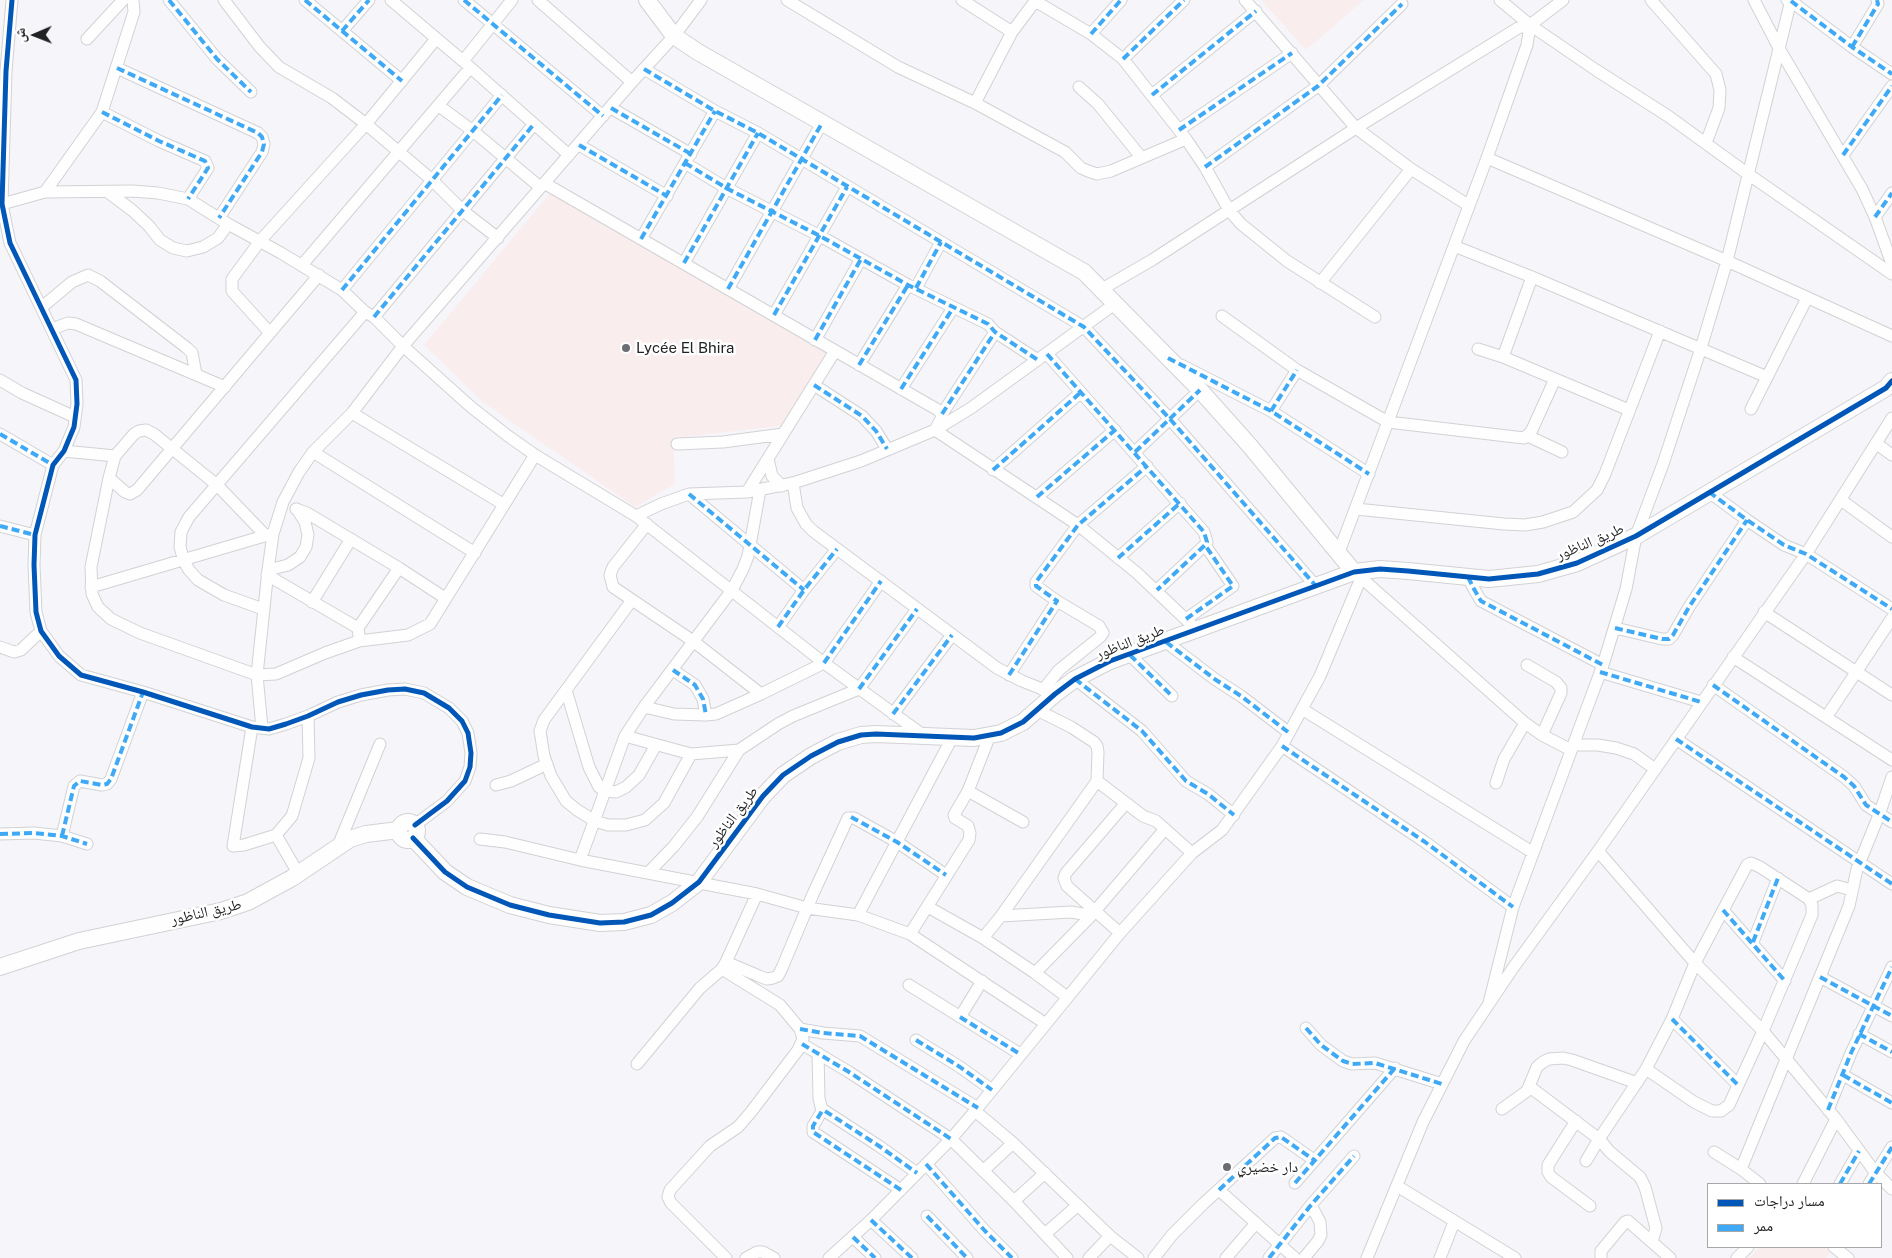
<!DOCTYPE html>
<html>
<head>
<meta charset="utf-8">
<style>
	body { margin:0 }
	#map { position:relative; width:1892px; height:1258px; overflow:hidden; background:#f6f6fa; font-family:"Public Sans","Noto Naskh Arabic",sans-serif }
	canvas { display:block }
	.legend { position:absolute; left:1707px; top:1183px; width:175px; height:65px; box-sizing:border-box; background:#fff; border:1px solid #a7a7a8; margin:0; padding:6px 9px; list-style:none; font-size:15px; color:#222325 }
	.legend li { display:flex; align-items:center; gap:10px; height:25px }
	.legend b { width:25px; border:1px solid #a7a7a8 }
	.north { position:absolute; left:10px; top:10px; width:50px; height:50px; -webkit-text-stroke:4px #fff; paint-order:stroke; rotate:269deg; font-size:14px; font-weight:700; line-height:20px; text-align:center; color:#222325 }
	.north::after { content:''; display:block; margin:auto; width:18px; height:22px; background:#222325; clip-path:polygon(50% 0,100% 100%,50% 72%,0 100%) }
</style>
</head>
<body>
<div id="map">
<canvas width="1892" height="1258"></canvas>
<ul class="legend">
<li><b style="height:6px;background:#0057b8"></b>مسار دراجات</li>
<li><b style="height:6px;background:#3fa9f5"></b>ممر</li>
</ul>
<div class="north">ش</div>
</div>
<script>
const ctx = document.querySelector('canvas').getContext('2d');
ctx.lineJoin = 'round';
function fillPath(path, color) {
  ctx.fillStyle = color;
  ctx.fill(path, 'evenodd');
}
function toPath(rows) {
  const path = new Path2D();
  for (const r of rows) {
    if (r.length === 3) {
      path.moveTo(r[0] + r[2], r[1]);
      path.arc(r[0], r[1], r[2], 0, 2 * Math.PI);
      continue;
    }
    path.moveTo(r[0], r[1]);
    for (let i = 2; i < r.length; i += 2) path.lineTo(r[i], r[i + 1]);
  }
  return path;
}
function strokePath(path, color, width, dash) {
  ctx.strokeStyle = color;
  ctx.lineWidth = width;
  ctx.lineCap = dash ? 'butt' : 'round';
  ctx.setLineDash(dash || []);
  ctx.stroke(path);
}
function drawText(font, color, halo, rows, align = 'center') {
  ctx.font = font + ' "Public Sans","Noto Naskh Arabic",sans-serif';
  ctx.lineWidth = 5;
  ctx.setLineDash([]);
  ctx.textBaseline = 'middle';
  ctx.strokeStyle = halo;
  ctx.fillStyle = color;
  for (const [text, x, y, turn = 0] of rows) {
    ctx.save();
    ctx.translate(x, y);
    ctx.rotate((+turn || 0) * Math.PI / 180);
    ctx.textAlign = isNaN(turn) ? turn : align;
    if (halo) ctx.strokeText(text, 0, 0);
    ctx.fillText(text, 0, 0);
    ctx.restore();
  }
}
fillPath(toPath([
	[1261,0,1364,0,1306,50],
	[551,192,829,352,789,425,673,438,675,484,635,507,484,403,424,345],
	[1760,1247,1828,1247,1830,1249,1829,1256,1826,1258,1749,1258]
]), '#f9edee');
const street = toPath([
	[12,0,6,71,2,204,10,243,76,380,77,404,74,427,64,451,53,465,35,535,34,565,36,612,41,631,59,656,81,675,143,692,252,727,269,729,286,724,308,716,338,702,361,695,388,690,405,689,424,693,449,708,462,721,468,733,471,753,470,767,465,781,447,801,415,825],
	[169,0,217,59,251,92],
	[224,0,259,46,279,67,332,98,366,124,432,180,463,211,498,238],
	[305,0,402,81],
	[391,0,463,61,569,155],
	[464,0,603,116],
	[538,0,632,82],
	[787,0,898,67,975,103,1065,152,1081,168,1088,171,1097,174,1111,171,1186,139],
	[962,0,1012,32],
	[1245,0,1356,128,1411,169,1468,205],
	[1500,0,1530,25,1596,70,1668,116,1748,174,1892,274],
	[1651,0,1716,74,1720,90,1719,108,1706,143],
	[1754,0,1780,50,1862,189,1875,217,1892,264],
	[1787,0,1791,1,1852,47,1892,74],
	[1035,1,1091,34,1123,59,1186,139,1205,167,1229,210,1241,224,1287,261,1375,317],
	[342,31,369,0],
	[1091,34,1121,0],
	[87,39,123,0],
	[1852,47,1878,4,1877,0],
	[1123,59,1184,0],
	[463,61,512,0],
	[117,68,258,133,262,137,264,144,262,152,219,218],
	[644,69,715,111,758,133,1084,327,1170,419,1315,585],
	[1079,87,1098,104,1141,157],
	[1152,95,1256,11],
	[975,103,1012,32,1036,0],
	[439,106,473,131,540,187],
	[611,108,691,154],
	[102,112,159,141,205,161,208,168,188,199],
	[1179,130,1292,53],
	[579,145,667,196],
	[1843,155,1892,86],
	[1487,158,1727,261,1892,336],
	[685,163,728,189,820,236,908,285,988,324,995,332,1038,360],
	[1205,167,1318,86,1402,4],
	[544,183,938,410,942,414,941,419,935,430,1078,525,1137,573,1197,630],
	[45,192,102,112,134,12,133,0],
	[108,192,133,211,149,226,160,240,173,248,187,251,203,247,218,238,228,224],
	[2,204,45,192,132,191,158,193,188,199,228,224,281,253,342,290,365,312,374,317,403,346,471,407,508,436,535,455,636,516,824,663,923,735],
	[1875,217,1892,193],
	[641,239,715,111],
	[1454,246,1532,277,1767,377],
	[684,263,758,133],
	[302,265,470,68],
	[1532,277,1503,357,1629,410],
	[1320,283,1411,169],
	[916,288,941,242],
	[728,289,822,123],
	[1102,289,1152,260,1356,128,1518,28,1530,25,1563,0],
	[342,290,502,95],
	[42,307,72,282,88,275,100,281,187,348,192,353,196,374],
	[774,315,847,187],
	[1222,316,1297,370,1388,422,1524,438,1531,432,1555,379],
	[374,317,534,124],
	[52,329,68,323,76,324,225,387],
	[270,333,232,291,232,279,260,241,366,124,436,39],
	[815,340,861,259],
	[1478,349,1503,357],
	[1047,354,1204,532,1207,542,1205,545,1157,590],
	[859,365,908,285],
	[1181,365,1271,411,1369,474],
	[0,380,22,393,75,417],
	[814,385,862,416,876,431,887,449],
	[901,389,953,308],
	[1751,409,1807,298],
	[1271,411,1297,370],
	[352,413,503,504],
	[942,414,995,332],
	[0,434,53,465],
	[1528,436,1562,452],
	[677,444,723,442,783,434],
	[1877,444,1892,455],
	[64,451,115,456],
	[313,452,475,553],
	[1135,452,1200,390],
	[768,459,772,476,782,486],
	[993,470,1080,393],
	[109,478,125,492,130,494,137,490,319,275],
	[793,483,797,508,806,524,813,531,997,668,1022,681,1055,694],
	[747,492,835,351],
	[1709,492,1747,520,1784,545,1806,554,1892,609],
	[689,494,804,590],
	[1037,497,1115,430],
	[1841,500,1892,537],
	[296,509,307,513,399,568,445,598],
	[1356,509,1504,524,1525,525,1543,522,1573,512,1597,490,1605,474,1660,331],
	[636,516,661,504,689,494,747,492,793,483,861,461,935,430,971,408,1116,303],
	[647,524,613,567,610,575,613,587,693,641,761,694],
	[0,526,35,535],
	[266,536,217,485,154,434,146,430,139,431,134,434,115,456,109,478,91,567,92,594,98,607,111,619,140,633,257,675,276,674,325,653,359,641,408,635,430,624,535,455],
	[1339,552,1487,158,1527,45,1530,25],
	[1118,558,1180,503],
	[268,570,288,565,300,557,306,547,308,535,305,522,297,509],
	[1357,574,1525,723,1542,735,1571,750],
	[267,575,358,628],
	[1468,577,1474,589,1481,601,1603,665],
	[91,587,271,534],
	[632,600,544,720,540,731,544,756,551,776,566,801,577,810,595,821,608,825,626,825,645,820,664,803,691,754],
	[312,602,351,539],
	[263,609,224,595,198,580,189,570,184,561,180,547,181,532,189,517,365,312],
	[1764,612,1892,695],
	[1186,619,1233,586,1205,545],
	[778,627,804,590,837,549],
	[1615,628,1662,639,1669,639,1673,635,1689,607,1747,520],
	[359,636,358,628,399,568],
	[1166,642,1216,680,1241,696,1288,732],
	[0,647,14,652,21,650,41,631],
	[1130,655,1172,696],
	[1733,657,1892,760],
	[1527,665,1556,682,1561,688,1561,693,1542,735],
	[673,670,695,685,703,699,706,715],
	[1600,672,1701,702],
	[1009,675,1057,601,1036,586,1036,582,1078,525,1147,466],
	[1075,679,1142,731,1186,781,1208,794,1234,815],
	[1713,685,1844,777,1854,786,1866,805,1892,822],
	[566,690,589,767,599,787,606,791,616,792,626,787,639,775,656,745],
	[1043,690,1059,670,1100,637,1103,633,1099,626,1057,601],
	[644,707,674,714,706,715,716,714,761,694,824,663,881,581],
	[1302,709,1532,852],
	[893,714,952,635],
	[1827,716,1892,618],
	[252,727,233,846,244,845,276,835,292,816,309,758,308,716],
	[262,728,257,675,268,570,273,534,283,502,299,472,313,452,352,413,403,346,632,82,674,36,701,0],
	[625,736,691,754,739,750,778,724,793,716,859,689,917,609],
	[1676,739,1892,884],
	[1573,745,1598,745,1616,748,1634,754,1655,769],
	[1282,746,1425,842,1513,907],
	[1097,781,1143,816,1156,821,1192,853],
	[1496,783,1504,759,1525,723],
	[496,785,511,781,547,764],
	[968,791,1023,822],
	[0,834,34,833,62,836,87,844],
	[276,835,298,873],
	[62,836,74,786,80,781,102,785,107,784,111,779,143,692],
	[480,839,505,842,580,860,757,894,807,908,858,915,910,934,1046,1024],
	[338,846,380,744],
	[1598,851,1695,963,1763,1031,1836,1119,1875,1172,1892,1189],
	[580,860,625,736,644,707,732,590,743,569,748,556,760,490],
	[649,872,674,846,697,817,739,750],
	[757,894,726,962,759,976,767,979,773,978,778,976,782,968,813,894,848,818,854,818,897,842,946,875],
	[1809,899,1837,886,1852,890],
	[928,907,983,938,1035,973,1067,997],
	[1723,910,1785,981],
	[858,915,952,738],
	[1001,916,1071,912,1083,914,1088,919],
	[1120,933,1067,886,1064,878,1066,873,1126,803],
	[910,934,969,840,970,833,968,826,955,818,954,815,968,791,990,735],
	[983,938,1001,916,1097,781,1098,752,1097,746,1094,742,1071,727,1037,710],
	[1753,942,1778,878],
	[726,962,722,969,780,1005,800,1029,803,1039,798,1050,751,1112,738,1127,710,1146,670,1190,668,1197,671,1203,726,1258],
	[1035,973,1089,918,1165,829],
	[1820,977,1892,1016],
	[909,985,1020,1054],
	[1489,1003,1513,907,1603,665,1626,589,1636,536,1663,464,1701,348,1727,261,1791,0],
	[960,1017,982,981],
	[1672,1019,1738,1085],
	[1306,1028,1321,1045,1343,1061,1352,1064,1375,1063,1442,1084],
	[800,1029,823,1033,860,1036,978,1108],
	[1859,1034,1892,1052],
	[916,1040,960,1067,992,1090],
	[802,1044,849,1072,951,1139,1014,1201,1067,1258],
	[818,1053,819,1098,822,1111,813,1126,813,1132,901,1190],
	[637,1064,700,988,722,969],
	[1843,1075,1892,1103],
	[1530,1087,1599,1139,1610,1152,1640,1177,1645,1187,1656,1228,1652,1242],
	[1502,1109,1527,1091,1537,1067,1543,1062,1549,1059,1563,1058,1572,1060,1637,1083],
	[1828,1110,1851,1053,1892,967],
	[822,1111,825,1111,879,1146,917,1173],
	[975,1111,1013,1143,1110,1236,1138,1258],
	[1576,1121,1548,1165,1548,1172,1551,1177,1590,1206],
	[1714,1152,1741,1169,1760,1184],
	[1586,1161,1599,1139,1646,1069,1672,1019,1695,963,1747,865,1751,863,1760,867,1809,899,1812,905,1812,915,1763,1031,1729,1105,1721,1111,1712,1111,1694,1102,1646,1069],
	[926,1164,985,1231,1012,1258],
	[1741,1169,1849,906,1857,869,1879,815,1892,777],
	[983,1171,1013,1143],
	[1295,1183,1395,1068],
	[1803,1184,1836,1119],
	[1840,1184,1859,1151],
	[1869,1184,1892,1147],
	[1397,1186,1515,1258],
	[1219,1190,1295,1258],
	[1014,1201,1045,1173],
	[927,1216,967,1258],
	[871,1220,912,1258],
	[1045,1234,1078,1205],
	[853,1237,875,1258],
	[1834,1247,1848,1258],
	[746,1258,757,1252,763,1252,774,1258],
	[829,1258,871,1220,951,1139,975,1111,1120,933,1192,853,1222,830,1282,746,1302,709,1320,676,1361,578],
	[1089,1258,1110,1236],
	[1154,1258,1172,1235,1203,1204,1275,1138,1281,1137,1314,1160],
	[1226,1258,1256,1223],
	[1269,1258,1311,1205,1354,1156],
	[1304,1258,1318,1241,1321,1235,1320,1222,1311,1205],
	[1367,1258,1423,1122,1464,1041,1513,968,1598,851,1806,554,1892,418],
	[1440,1258,1454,1222],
	[1601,1258,1601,1251,1625,1222,1628,1221,1670,1258],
	[1737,1258,1748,1247]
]);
const secondary = toPath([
	[647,0,674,36,698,52,1084,272,1200,390,1250,446,1354,572],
	[408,831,9],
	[413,838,445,872,467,887,510,905,549,915,600,923,624,922,651,915,672,903,699,882,763,796,783,775,811,756,838,742,861,735,876,734,974,738,1001,733,1023,722,1055,694,1075,679,1110,661,1354,572,1380,569,1408,571,1489,579,1538,574,1577,563,1636,536,1886,388,1892,381],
	[0,967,79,941,221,911,248,902,292,878,350,839,366,834,399,830]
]);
strokePath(street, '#d2d2d5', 13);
strokePath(secondary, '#d2d2d5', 18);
strokePath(street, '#fefefe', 11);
strokePath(secondary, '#fefefe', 16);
strokePath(toPath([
	[169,0,217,59,251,92],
	[305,0,402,81],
	[464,0,603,116],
	[1791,1,1852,47,1892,74],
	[342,31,369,0],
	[1091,34,1121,0],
	[1852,47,1878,4,1877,0],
	[1123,59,1184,0],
	[117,68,258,133,262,137,264,144,262,152,219,218],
	[644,69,715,111,758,133,1084,327,1170,419,1315,585],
	[1152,95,1256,11],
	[611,108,691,154],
	[102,112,159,141,205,161,208,168,188,199],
	[1179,130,1292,53],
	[579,145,667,196],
	[1843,155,1892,86],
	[685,163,728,189,820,236,908,285,988,324,995,332,1038,360],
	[1205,167,1318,86,1402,4],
	[1875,217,1892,193],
	[641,239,715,111],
	[684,263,758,133],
	[916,288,941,242],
	[728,289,822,123],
	[342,290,502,95],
	[774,315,847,187],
	[374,317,534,124],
	[815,340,861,259],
	[1047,354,1204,532,1207,542,1205,545,1157,590],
	[1168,358,1271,411,1369,474],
	[859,365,908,285],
	[814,385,862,416,876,431,887,449],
	[901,389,953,308],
	[1271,411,1297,370],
	[942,414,995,332],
	[0,434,53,465],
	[1135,452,1200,390],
	[993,470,1080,393],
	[1709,492,1747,520,1784,545,1806,554,1892,609],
	[689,494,804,590],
	[1037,497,1115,430],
	[0,526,35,535],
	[1118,558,1180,503],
	[1468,577,1474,589,1481,601,1603,665],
	[1186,619,1233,586,1205,545],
	[778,627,804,590,837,549],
	[1615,628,1662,639,1669,639,1673,635,1689,607,1747,520],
	[1166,642,1216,680,1241,696,1288,732],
	[1130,655,1172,696],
	[824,663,881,581],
	[673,670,695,685,703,699,706,715],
	[1600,672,1701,702],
	[1009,675,1057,601,1036,586,1036,582,1078,525,1147,466],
	[1075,679,1142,731,1186,781,1208,794,1234,815],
	[1713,685,1844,777,1854,786,1866,805,1892,822],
	[859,689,917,609],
	[893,714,952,635],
	[1676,739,1892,884],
	[1282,746,1425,842,1513,907],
	[851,817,897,842,946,875],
	[0,834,34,833,62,836,87,844],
	[62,836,74,786,80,781,102,785,107,784,111,779,143,692],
	[1723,910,1785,981],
	[1753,942,1778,878],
	[1820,977,1892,1016],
	[960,1017,1020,1054],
	[1672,1019,1738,1085],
	[1306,1028,1321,1045,1343,1061,1352,1064,1375,1063,1442,1084],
	[800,1029,823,1033,860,1036,978,1108],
	[1859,1034,1892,1052],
	[916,1040,960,1067,992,1090],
	[802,1044,849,1072,951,1139],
	[1843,1075,1892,1103],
	[1828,1110,1851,1053,1892,967],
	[926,1164,985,1231,1012,1258],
	[1295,1183,1395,1068],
	[1840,1184,1859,1151],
	[1869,1184,1892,1147],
	[901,1190,813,1132,813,1126,822,1111,825,1111,879,1146,917,1173],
	[1219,1190,1275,1138,1281,1137,1314,1160],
	[927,1216,967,1258],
	[871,1220,912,1258],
	[853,1237,875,1258],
	[1269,1258,1311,1205,1354,1156]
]), '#3fa9f5', 4, [8, 4]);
strokePath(toPath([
	[12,0,6,71,2,204,10,243,76,380,77,404,74,427,64,451,53,465,35,535,34,565,36,612,41,631,59,656,81,675,143,692,252,727,269,729,286,724,308,716,338,702,361,695,388,690,405,689,424,693,449,708,462,721,468,733,471,753,470,767,465,781,447,801,415,825],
	[413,838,445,872,467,887,510,905,549,915,600,923,624,922,651,915,672,903,699,882,763,796,783,775,811,756,838,742,861,735,876,734,974,738,1001,733,1023,722,1055,694,1075,679,1110,661,1354,572,1380,569,1408,571,1489,579,1538,574,1577,563,1636,536,1886,388,1892,381]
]), '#0057b8', 5);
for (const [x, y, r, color] of [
	[626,348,5,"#6c6d70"],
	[1227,1167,5,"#6c6d70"]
]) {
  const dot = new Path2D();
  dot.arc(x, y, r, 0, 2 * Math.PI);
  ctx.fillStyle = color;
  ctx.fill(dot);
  strokePath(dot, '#fff', 2);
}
drawText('15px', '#222325', '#fff', [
	["Lycée El Bhira",636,348],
	["دار خضيري",1237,1167]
], 'left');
drawText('15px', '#222325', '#fff', [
	["طريق الناظور",1590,542,-23],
	["طريق الناظور",1130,642,-21],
	["طريق الناظور",733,817,-53],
	["طريق الناظور",206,912,-13]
]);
</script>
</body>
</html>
